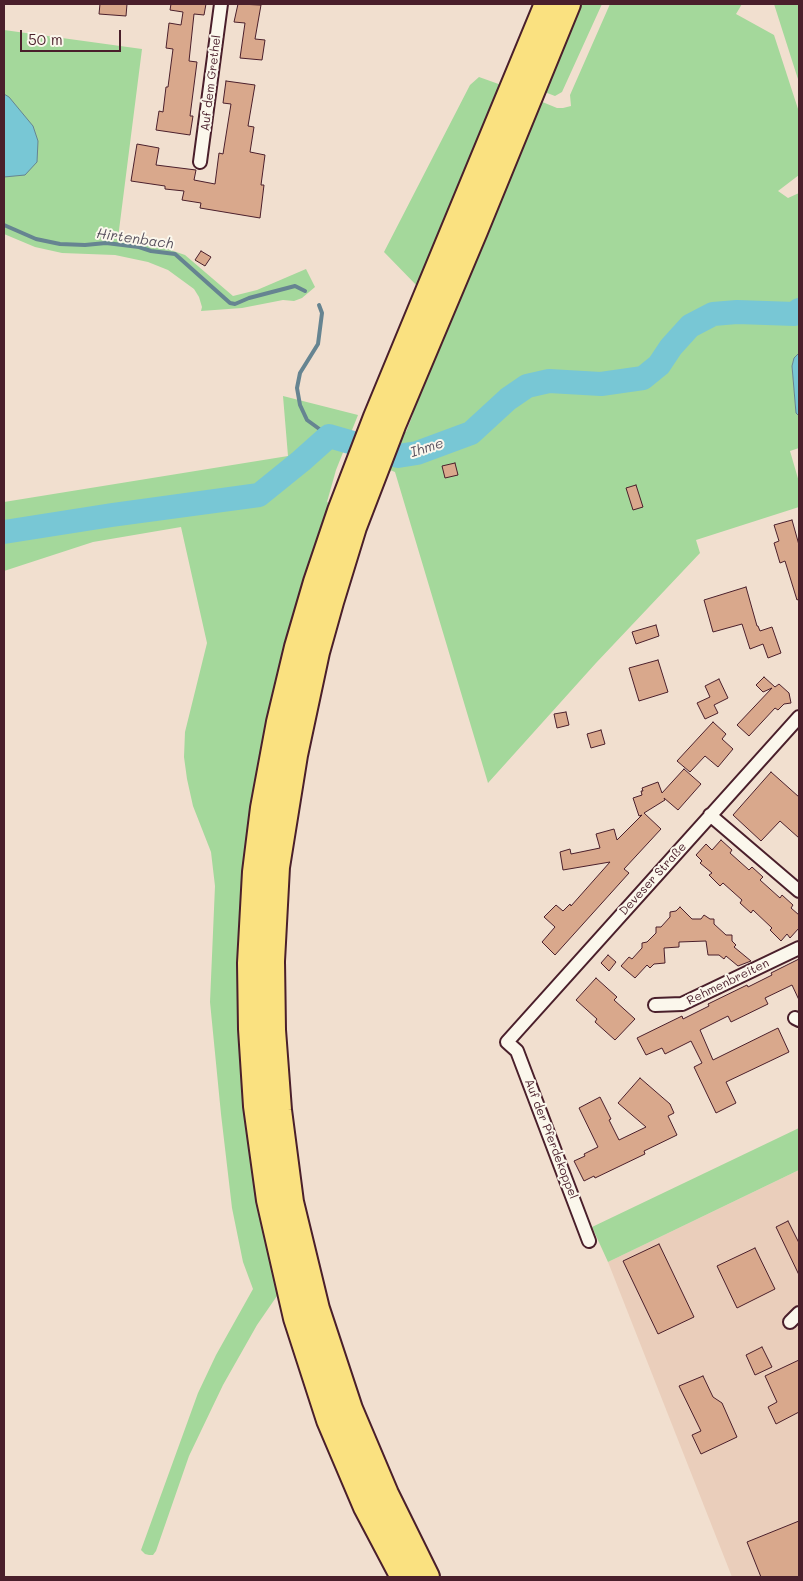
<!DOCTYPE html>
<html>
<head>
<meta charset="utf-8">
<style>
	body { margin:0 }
	#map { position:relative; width:803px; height:1581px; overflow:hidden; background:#f1dfcf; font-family:Mali,sans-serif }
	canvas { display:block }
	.frame { position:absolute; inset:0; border:5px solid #4a1f2b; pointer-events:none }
	.scale { position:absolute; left:20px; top:30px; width:101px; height:22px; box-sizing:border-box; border:2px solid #4a1f2b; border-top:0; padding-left:6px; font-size:15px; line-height:18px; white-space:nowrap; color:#4a1f2b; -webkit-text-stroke:4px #fbf7ec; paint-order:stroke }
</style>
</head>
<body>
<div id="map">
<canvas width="803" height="1581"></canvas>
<div class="frame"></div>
<div class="scale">50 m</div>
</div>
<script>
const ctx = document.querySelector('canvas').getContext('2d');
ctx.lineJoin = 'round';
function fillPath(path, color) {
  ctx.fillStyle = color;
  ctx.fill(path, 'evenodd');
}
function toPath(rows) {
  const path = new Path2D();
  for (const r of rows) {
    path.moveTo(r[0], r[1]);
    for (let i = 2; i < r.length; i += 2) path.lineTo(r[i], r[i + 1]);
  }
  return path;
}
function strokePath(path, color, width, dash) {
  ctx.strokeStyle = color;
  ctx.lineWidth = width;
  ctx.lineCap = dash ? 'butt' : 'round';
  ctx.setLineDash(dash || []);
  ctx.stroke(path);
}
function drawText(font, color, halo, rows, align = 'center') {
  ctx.font = font + ' Mali,sans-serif';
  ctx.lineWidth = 4;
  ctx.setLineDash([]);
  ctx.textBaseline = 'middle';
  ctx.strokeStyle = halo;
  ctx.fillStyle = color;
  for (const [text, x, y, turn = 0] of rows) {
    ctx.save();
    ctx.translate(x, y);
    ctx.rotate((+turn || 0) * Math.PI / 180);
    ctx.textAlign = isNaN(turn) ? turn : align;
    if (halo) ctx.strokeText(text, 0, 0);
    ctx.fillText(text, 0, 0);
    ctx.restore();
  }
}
fillPath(toPath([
	[799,1170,799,1577,732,1577,608,1262]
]), '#eacebb');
fillPath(toPath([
	[576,4,602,4,562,92,555,96,542,91],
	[610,4,742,4,736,14,774,35,799,112,799,175,778,191,788,198,799,193,799,353,794,358,792,366,796,413,799,416,799,448,790,451,799,482,799,507,696,540,700,553,596,663,488,783,395,472,390,470,404,432,406,432,412,417,415,406,412,405,540,101,557,108,563,108,571,106,570,95],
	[774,4,799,4,799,82,796,73],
	[4,30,142,49,118,238,153,244,185,255,233,296,257,290,306,269,315,287,302,298,294,301,283,300,242,308,201,311,202,307,199,297,194,289,168,270,148,262,115,255,62,253,35,247,4,234],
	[479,77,507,87,421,290,384,252,470,85],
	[283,396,358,415,336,470,327,502,334,505,274,702,279,1293,257,1325,223,1385,189,1456,156,1551,153,1555,149,1555,145,1554,141,1550,198,1393,216,1355,253,1289,243,1262,232,1208,221,1114,210,1002,215,886,211,852,193,806,187,779,184,757,185,732,207,643,181,527,93,542,4,571,4,502,288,456],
	[799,1128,799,1170,608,1262,592,1227]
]), '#a4d89b');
const water = toPath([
	[4,94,9,97,33,126,38,141,37,162,25,175,4,177,4,94],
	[799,353,799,416,796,413,792,366,794,358,799,353]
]);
fillPath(water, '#78c7d5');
strokePath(water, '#668491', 1);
strokePath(toPath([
	[4,225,36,239,60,244,85,245,106,243,139,247,151,251,175,254,230,303,235,304,249,298,295,286,305,291],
	[319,305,322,313,318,344,300,373,297,388,300,405,307,420,329,436]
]), '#668491', 4);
strokePath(toPath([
	[4,532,112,515,259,495,301,461,329,436,398,456,417,453,471,433,508,399,527,386,549,381,601,384,643,378,659,365,671,347,690,326,713,314,737,312,795,314,799,310]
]), '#78c7d5', 24);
const building = toPath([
	[100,4,127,4,126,16,99,14,100,4],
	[171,4,206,4,204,15,194,14,189,61,197,62,190,116,193,116,190,135,156,130,159,111,163,112,166,87,168,87,173,49,166,48,169,23,181,25,183,12,170,10,171,4],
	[238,4,261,5,255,39,265,40,262,60,240,58,245,23,234,22,238,4],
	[226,81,255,85,248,126,254,127,250,152,265,155,261,185,264,185,260,218,200,208,201,203,182,200,184,191,165,189,165,186,131,181,137,144,159,148,156,165,196,170,194,180,215,184,219,153,223,154,231,104,223,103,226,81],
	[201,251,211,257,205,266,195,260,201,251],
	[455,463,458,475,445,478,442,466,455,463],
	[636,485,643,507,633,510,626,488,636,485],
	[792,520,799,545,799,599,797,600,785,561,780,563,774,543,779,541,774,525,792,520],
	[746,587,757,626,758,626,760,631,772,627,781,653,768,658,763,644,750,649,742,624,713,632,704,600,746,587],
	[656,625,659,636,636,644,632,632,656,625],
	[658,660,668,692,639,701,629,668,658,660],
	[764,677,775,687,779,684,789,693,791,703,784,704,778,710,775,708,749,736,737,725,772,688,763,692,756,685,764,677],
	[719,679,728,698,714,705,718,713,705,719,697,703,710,697,705,686,719,679],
	[566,712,569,725,557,728,554,714,566,712],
	[713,722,726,734,722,739,733,749,718,767,705,756,690,772,677,761,713,722],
	[601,730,605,744,591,748,587,734,601,730],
	[684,769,701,784,678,810,664,798,665,800,644,813,661,829,624,869,629,873,555,955,542,942,555,927,544,917,556,905,563,911,570,904,571,906,610,862,563,870,560,852,570,849,571,854,600,848,596,834,614,829,617,840,642,815,639,816,633,798,642,795,641,791,643,791,642,788,658,782,662,793,684,769],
	[771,772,799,797,799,838,780,821,761,841,733,815,771,772],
	[721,840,732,850,730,853,749,870,752,867,763,877,760,880,780,898,782,895,793,905,791,908,799,915,799,928,790,938,787,934,781,941,770,930,772,928,753,910,751,913,740,903,742,900,723,883,720,886,709,875,712,873,700,863,702,861,696,855,706,844,712,850,721,840],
	[680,907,692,919,701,919,704,915,710,919,714,919,714,924,726,935,732,935,732,941,736,945,734,947,751,961,738,966,726,956,724,959,719,955,708,955,706,941,679,942,679,947,664,948,665,963,654,964,650,968,647,965,635,978,621,966,629,957,632,959,642,948,642,943,647,942,656,933,656,927,661,927,670,917,670,912,676,911,680,907],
	[608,955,616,962,609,971,601,963,608,955],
	[799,959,799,1000,792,985,765,998,768,1004,731,1022,728,1016,700,1030,713,1060,778,1028,789,1052,726,1082,736,1103,716,1113,694,1067,702,1063,691,1041,665,1054,662,1048,646,1055,637,1038,682,1016,683,1019,709,1006,708,1004,747,985,748,987,772,975,771,973,799,959],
	[596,978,617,997,614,1000,635,1019,615,1040,595,1022,597,1019,576,1000,596,978],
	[640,1078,670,1104,674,1113,668,1116,677,1135,644,1151,645,1154,595,1178,594,1176,584,1181,574,1161,585,1156,584,1154,598,1147,579,1108,600,1097,611,1119,609,1120,619,1140,646,1127,618,1103,640,1078],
	[788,1221,799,1243,799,1275,776,1227,788,1221],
	[659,1244,694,1317,658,1334,623,1261,659,1244],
	[755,1248,775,1289,737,1308,717,1266,755,1248],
	[762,1347,772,1367,755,1375,746,1355,762,1347],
	[799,1360,799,1412,776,1424,768,1407,777,1402,765,1376,799,1360],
	[703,1376,713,1397,722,1403,737,1437,701,1454,692,1435,701,1431,679,1386,703,1376],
	[799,1521,799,1577,761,1577,747,1542,799,1521]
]);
fillPath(building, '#d9a88c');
strokePath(building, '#4a1f2b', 1);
const street = toPath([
	[200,162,221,4],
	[710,815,799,891],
	[655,1005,682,1004,799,948],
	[795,1018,799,1020],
	[589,1241,517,1051,507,1042,799,717],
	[790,1322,799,1313]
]);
const highway = toPath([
	[403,1577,366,1507,329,1420,296,1318,269,1200,256,1106,251,1029,250,963,255,872,263,808,279,722,297,647,316,582,340,511,376,417,547,4],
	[427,1577,386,1494,350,1409,317,1309,291,1202,279,1110,273,1030,272,961,277,867,295,755,317,652,331,602,354,527,394,423,475,231,568,4]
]);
strokePath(street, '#4a1f2b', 16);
strokePath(highway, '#4a1f2b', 28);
strokePath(street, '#fbf7ec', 12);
strokePath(highway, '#fae180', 24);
drawText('12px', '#4a1f2b', '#fbf7ec', [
	["Auf dem Grethel",211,83,-83],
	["Deveser Straße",653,879,-48],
	["Rehmenbreiten",728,982,-26],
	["Auf der Pferdekoppel",551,1139,69]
]);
drawText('italic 14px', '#58515e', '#fbf7ec', [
	["Hirtenbach",135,239,8],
	["Ihme",427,448,-18]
]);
</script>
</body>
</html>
